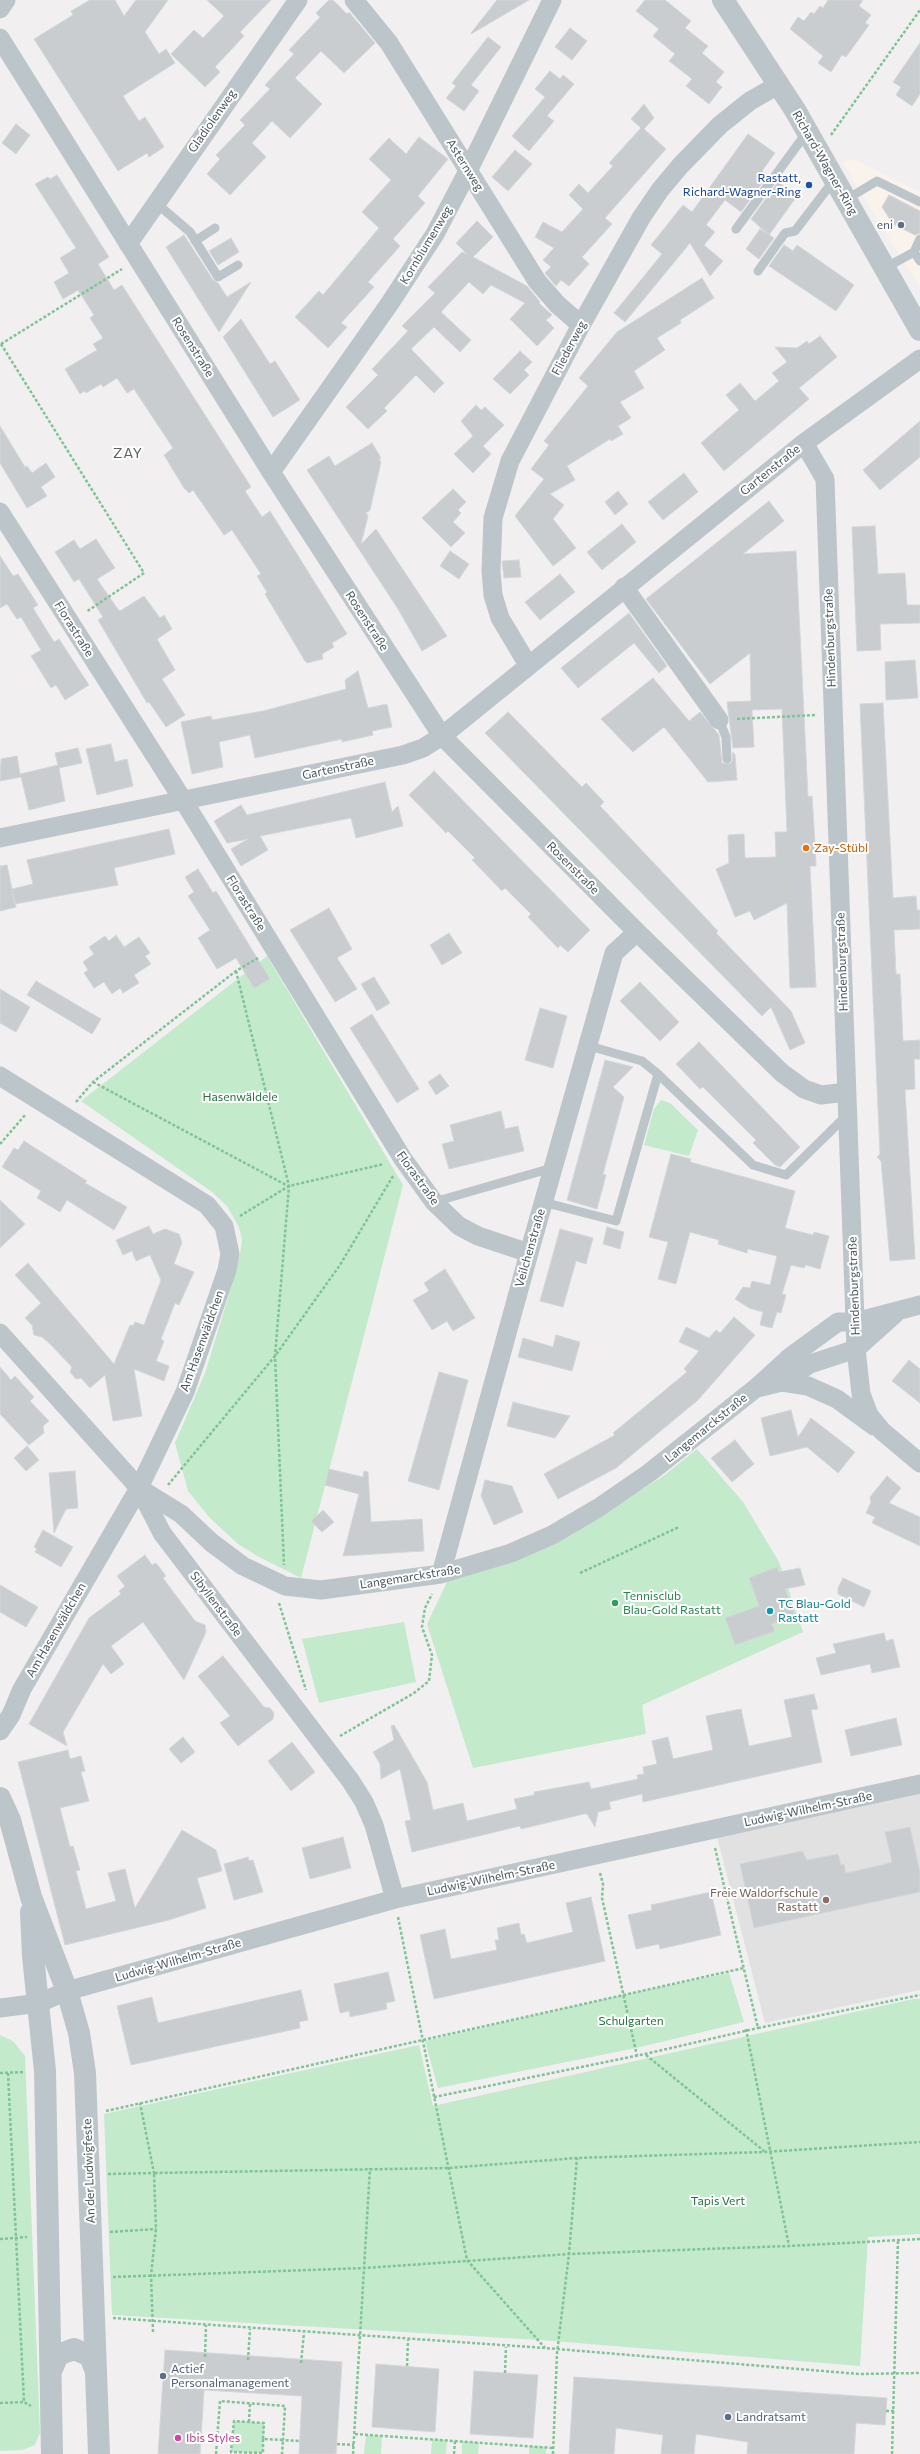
<!DOCTYPE html>
<html>
<head>
<meta charset="utf-8">
<style>
	body { margin:0 }
	canvas { display:block; background:#f1eff0 }
</style>
</head>
<body>
<canvas width="920" height="2454"></canvas>
<script>
const ctx = document.querySelector('canvas').getContext('2d');
ctx.lineJoin = 'round';
function fillPath(path, color) {
  ctx.fillStyle = color;
  ctx.fill(path, 'evenodd');
}
function toPath(rows) {
  const path = new Path2D();
  for (const r of rows) {
    path.moveTo(r[0], r[1]);
    for (let i = 2; i < r.length; i += 2) path.lineTo(r[i], r[i + 1]);
  }
  return path;
}
function strokePath(path, color, width, dash) {
  ctx.strokeStyle = color;
  ctx.lineWidth = width;
  ctx.lineCap = dash ? 'butt' : 'round';
  ctx.setLineDash(dash || []);
  ctx.stroke(path);
}
function drawText(font, color, halo, rows, align = 'center') {
  ctx.font = font + ' Commissioner,sans-serif';
  ctx.lineWidth = 4;
  ctx.setLineDash([]);
  ctx.textBaseline = 'middle';
  ctx.strokeStyle = halo;
  ctx.fillStyle = color;
  for (const [text, x, y, turn = 0] of rows) {
    ctx.save();
    ctx.translate(x, y);
    ctx.rotate((+turn || 0) * Math.PI / 180);
    ctx.textAlign = isNaN(turn) ? turn : align;
    if (halo) ctx.strokeText(text, 0, 0);
    ctx.fillText(text, 0, 0);
    ctx.restore();
  }
}
fillPath(toPath([
	[853,159,920,192,920,288,842,162]
]), '#faf3eb');
fillPath(toPath([
	[920,1790,920,1990,765,2023,716,1833]
]), '#e2e1e1');
fillPath(toPath([
	[267,956,403,1185,301,1578,259,1557,238,1544,210,1518,188,1491,175,1443,205,1373,231,1288,240,1255,242,1240,239,1227,227,1206,212,1192,81,1101],
	[661,1100,670,1103,698,1130,689,1156,644,1145,654,1109],
	[697,1449,743,1502,779,1562,803,1632,642,1705,646,1734,473,1768,427,1624,447,1582,571,1534,662,1477],
	[404,1622,416,1682,319,1703,302,1639],
	[729,1973,744,2022,636,2048,438,2088,425,2041,623,1995],
	[913,1999,920,1999,920,2234,868,2237,860,2366,540,2340,112,2315,104,2114,419,2045,433,2106],
	[0,2035,13,2041,25,2056,40,2433,35,2445,22,2450,0,2451],
	[234,2421,264,2423,263,2453,231,2452],
	[366,2435,382,2436,381,2454,364,2454],
	[432,2439,447,2440,446,2454,431,2454],
	[462,2441,479,2443,478,2454,462,2454],
	[529,2446,546,2447,546,2454,529,2454]
]), '#c3eacb');
const building = toPath([
	[90,0,115,0,124,16,136,0,168,0,145,32,159,54,166,49,175,63,123,96,139,121,145,117,164,147,149,157,147,153,118,171,34,39,73,15,71,11,90,0],
	[207,0,271,0,240,32,244,36,215,67,220,72,205,87,171,54,194,30,203,38,224,16,207,0],
	[329,0,333,0,347,14,349,12,375,43,344,73,321,51,295,78,322,104,290,138,272,121,252,143,266,157,230,195,207,174,220,159,216,155,245,125,240,120,270,89,265,85,294,54,289,50,320,17,316,13,329,0],
	[497,0,529,0,471,34,471,33,497,0],
	[645,0,665,0,691,21,685,28,708,46,702,53,724,72,716,82,722,87,709,104,686,86,692,79,669,61,675,54,653,36,659,29,636,11,645,0],
	[828,0,863,0,859,6,871,15,865,23,869,25,846,57,842,55,831,72,818,63,823,56,790,29,798,17,804,21,811,12,814,14,820,6,823,8,828,0],
	[570,28,587,41,572,60,555,47,570,28],
	[488,37,501,47,471,85,479,91,464,111,446,98,456,86,452,83,488,37],
	[920,43,920,94,912,106,896,95,901,87,893,82,920,43],
	[550,71,560,79,563,75,574,84,547,116,554,121,529,151,512,136,545,97,535,89,550,71],
	[644,104,654,118,644,129,666,149,605,218,612,224,582,257,589,264,569,286,561,280,556,286,545,273,551,267,543,260,554,248,535,237,543,222,562,232,583,209,569,195,579,184,588,193,613,166,609,163,641,128,631,119,644,104],
	[16,124,30,135,16,154,2,143,16,124],
	[748,134,775,153,762,171,768,175,741,212,725,200,706,225,715,232,704,245,723,261,710,276,690,243,625,322,614,313,662,254,651,245,683,205,692,212,748,134],
	[419,137,448,159,418,196,425,203,393,239,400,246,368,282,374,287,341,323,347,327,328,348,295,317,319,291,323,295,379,228,362,212,391,180,369,159,389,138,406,154,419,137],
	[515,150,532,164,508,191,492,177,515,150],
	[57,175,109,257,98,264,114,290,122,285,251,487,245,491,262,517,270,511,347,634,332,643,334,647,322,654,323,659,307,663,305,661,265,594,267,592,257,576,261,574,232,530,224,535,193,490,189,493,184,488,164,455,173,448,134,389,127,393,117,378,103,387,101,384,86,393,85,391,80,394,65,369,97,350,93,344,103,338,90,318,94,315,78,290,63,299,54,282,69,273,60,258,76,248,35,184,48,177,50,179,57,175],
	[778,182,797,196,769,235,751,219,778,182],
	[889,195,920,211,920,233,915,235,893,224,882,207,889,195],
	[477,221,493,237,473,257,527,286,540,302,539,303,552,315,546,320,554,328,537,346,510,319,525,303,491,285,483,294,469,282,441,312,471,340,460,352,434,327,411,349,444,383,434,393,416,375,384,408,387,411,368,429,346,407,378,375,372,369,408,331,402,326,435,293,428,287,462,252,467,254,456,243,477,221],
	[760,229,774,238,759,259,746,249,760,229],
	[184,235,213,280,218,283,227,297,251,282,219,332,166,247,184,235],
	[231,238,239,252,218,265,209,251,231,238],
	[784,245,793,251,797,245,854,285,836,311,769,266,784,245],
	[702,278,714,298,680,320,681,323,657,338,665,350,634,371,644,388,620,402,631,418,618,426,623,434,611,441,610,439,567,466,575,480,550,494,564,505,553,519,576,548,553,566,515,516,544,479,531,469,549,445,544,441,588,386,579,378,617,332,702,278],
	[241,319,270,364,275,361,300,400,273,417,223,337,241,319],
	[820,336,837,357,799,388,809,399,724,471,701,443,739,410,726,395,740,383,755,401,779,381,772,373,787,362,775,347,797,348,807,341,809,344,820,336],
	[520,351,532,362,524,370,529,375,510,394,493,379,520,351],
	[476,405,481,410,485,407,504,425,483,446,491,454,473,473,454,454,473,436,461,421,476,405],
	[920,421,920,457,880,490,863,470,920,421],
	[0,426,25,467,27,466,32,473,46,463,55,477,41,487,47,496,27,508,0,463,0,426],
	[372,443,381,458,379,459,381,462,370,510,366,513,368,516,361,544,376,529,447,636,422,651,398,609,307,470,329,456,335,466,372,443],
	[684,473,698,492,663,520,648,502,684,473],
	[453,489,466,502,458,510,461,513,453,522,465,533,451,547,422,518,453,489],
	[618,491,628,504,615,515,605,502,618,491],
	[769,501,784,521,743,554,796,551,808,797,812,796,815,843,816,866,810,866,816,987,790,988,787,903,754,920,750,911,735,917,716,869,729,863,728,835,744,834,745,858,776,857,775,832,787,832,782,709,752,710,754,747,733,748,727,702,751,701,750,653,710,684,646,599,769,501],
	[622,524,636,542,602,570,587,552,622,524],
	[875,526,878,574,905,573,907,605,920,605,920,623,880,624,881,650,857,651,852,527,875,526],
	[96,539,115,568,97,579,117,608,120,611,144,596,160,618,164,615,172,629,157,639,175,670,162,679,185,715,166,727,149,702,147,703,98,620,103,617,79,579,74,582,55,552,74,540,80,549,96,539],
	[450,551,469,564,459,579,440,566,450,551],
	[0,556,13,576,18,574,38,605,33,608,54,642,59,639,89,685,65,700,56,685,51,688,31,656,41,650,21,617,17,619,7,604,0,608,0,556],
	[519,560,521,577,504,578,502,561,519,560],
	[560,574,575,592,540,620,525,602,560,574],
	[629,613,667,666,659,673,634,643,578,688,561,668,629,613],
	[915,660,918,698,886,700,885,662,915,660],
	[358,671,368,708,387,704,392,727,372,731,373,735,342,742,342,739,255,758,250,735,219,742,223,767,192,774,181,722,211,716,212,720,263,711,346,689,345,680,358,671],
	[653,678,689,721,700,712,719,735,722,763,730,764,732,761,733,752,735,755,737,780,708,782,664,727,633,752,601,719,653,678],
	[883,703,893,898,916,896,917,910,920,910,920,929,894,930,896,974,900,974,903,1041,920,1040,920,1059,914,1059,915,1089,905,1090,915,1259,890,1261,881,1161,877,1157,880,1154,860,704,883,703],
	[508,712,582,787,586,783,604,802,600,806,718,931,716,933,791,1011,805,1043,790,1050,771,1007,762,1016,485,733,508,712],
	[111,744,115,762,127,759,133,786,97,795,86,749,111,744],
	[78,748,82,763,59,768,65,801,29,810,21,777,0,781,1,759,17,756,20,774,58,765,55,753,78,748],
	[434,771,590,930,568,952,560,945,558,948,528,917,531,914,505,888,502,891,472,860,475,858,448,831,446,833,409,795,434,771],
	[385,782,392,812,398,806,403,826,356,838,351,818,260,836,268,850,241,866,231,849,248,839,227,843,214,821,241,805,247,815,385,782],
	[169,829,175,854,114,868,118,885,15,904,12,890,16,907,0,911,0,866,7,865,12,889,33,884,27,860,169,829],
	[198,869,213,893,216,891,270,979,254,988,236,958,217,969,198,938,210,930,188,896,194,892,185,877,198,869],
	[329,908,352,949,337,958,357,989,335,1002,290,930,329,908],
	[449,933,462,953,442,965,430,945,449,933],
	[116,935,124,947,139,937,150,953,145,956,151,964,134,975,139,983,123,993,120,988,112,994,104,982,94,988,84,973,88,970,83,962,94,954,89,947,105,936,109,941,116,935],
	[374,977,390,1003,377,1011,361,984,374,977],
	[36,981,101,1019,92,1034,27,995,36,981],
	[640,982,679,1022,660,1041,620,1001,640,982],
	[0,989,30,1007,16,1032,0,1023,0,989],
	[540,1008,567,1016,553,1068,525,1060,540,1008],
	[372,1014,419,1089,397,1103,350,1028,372,1014],
	[699,1042,800,1147,780,1167,775,1165,753,1143,756,1140,703,1087,700,1089,676,1064,699,1042],
	[605,1060,633,1067,613,1087,624,1097,603,1174,606,1175,597,1209,567,1200,605,1060],
	[440,1074,449,1086,436,1095,428,1082,440,1074],
	[501,1111,505,1129,518,1126,524,1151,449,1169,442,1144,454,1141,450,1125,501,1111],
	[24,1141,87,1181,85,1183,127,1207,114,1230,67,1200,60,1212,37,1198,41,1191,2,1167,14,1148,18,1150,24,1141],
	[671,1154,691,1159,690,1162,795,1191,785,1228,813,1235,814,1232,829,1236,820,1269,806,1265,804,1268,791,1265,782,1294,786,1295,781,1313,777,1312,772,1328,760,1325,763,1312,749,1308,735,1299,743,1287,750,1288,752,1281,770,1285,777,1256,748,1249,747,1253,718,1244,719,1240,690,1232,676,1284,658,1279,668,1242,649,1237,671,1154],
	[0,1200,25,1224,0,1248,0,1200],
	[149,1226,153,1234,165,1229,179,1234,182,1242,174,1264,194,1272,179,1305,175,1303,161,1339,164,1341,156,1361,169,1366,164,1381,134,1369,142,1416,113,1421,105,1375,90,1388,81,1378,76,1379,70,1372,72,1367,51,1345,42,1337,34,1335,32,1325,25,1318,41,1303,15,1275,28,1263,114,1364,130,1325,133,1326,135,1322,144,1325,161,1280,150,1255,136,1261,132,1251,123,1255,116,1240,149,1226],
	[607,1227,624,1232,620,1249,603,1244,607,1227],
	[560,1229,593,1238,586,1264,576,1261,563,1307,540,1301,560,1229],
	[445,1269,475,1318,453,1331,447,1321,432,1330,413,1300,429,1291,424,1283,445,1269],
	[734,1317,755,1335,698,1400,616,1468,558,1499,544,1474,615,1435,613,1433,687,1372,684,1369,699,1351,679,1342,686,1327,709,1338,716,1330,720,1333,734,1317],
	[556,1335,580,1342,572,1371,518,1357,523,1338,553,1347,556,1335],
	[909,1360,920,1369,920,1403,892,1381,909,1360],
	[0,1367,11,1380,15,1376,34,1397,30,1401,49,1421,43,1426,44,1433,29,1445,0,1414,0,1367],
	[439,1372,468,1380,439,1490,408,1481,439,1372],
	[513,1402,540,1409,570,1416,555,1438,507,1426,513,1402],
	[791,1410,798,1437,811,1418,855,1452,838,1473,807,1447,770,1456,761,1418,791,1410],
	[735,1440,754,1464,732,1482,711,1458,735,1440],
	[27,1446,39,1460,26,1471,14,1458,27,1446],
	[329,1469,363,1477,364,1471,368,1472,371,1522,422,1519,424,1551,343,1556,359,1494,325,1485,329,1469],
	[75,1471,78,1508,66,1509,54,1533,49,1473,75,1471],
	[887,1476,901,1488,889,1503,920,1517,920,1546,872,1523,875,1517,866,1513,871,1502,870,1497,887,1476],
	[485,1480,512,1486,523,1512,494,1525,481,1496,485,1480],
	[323,1510,334,1522,322,1532,311,1521,323,1510],
	[43,1530,73,1547,61,1567,35,1552,37,1549,34,1547,43,1530],
	[145,1555,152,1565,156,1563,166,1576,163,1578,195,1621,205,1625,206,1632,184,1680,143,1622,111,1646,124,1664,111,1674,103,1664,63,1732,67,1746,29,1724,89,1618,121,1594,119,1591,125,1586,117,1576,145,1555],
	[777,1567,779,1572,800,1568,805,1585,785,1589,795,1615,772,1624,775,1631,735,1645,725,1618,759,1606,749,1578,777,1567],
	[843,1578,871,1591,864,1607,838,1594,838,1588,843,1578],
	[0,1585,38,1607,26,1627,0,1612,0,1585],
	[884,1633,886,1641,893,1639,900,1667,872,1673,870,1664,821,1675,816,1658,836,1653,833,1644,884,1633],
	[223,1656,264,1707,270,1708,274,1713,273,1719,238,1746,220,1723,230,1716,198,1676,223,1656],
	[814,1694,818,1709,811,1710,822,1762,643,1802,642,1794,609,1802,611,1809,598,1812,595,1827,587,1814,584,1814,521,1829,520,1826,412,1852,405,1821,411,1820,400,1769,381,1779,380,1764,373,1752,394,1740,391,1726,394,1725,427,1782,433,1810,463,1803,467,1821,517,1809,514,1799,534,1795,534,1792,589,1782,591,1789,638,1779,637,1775,644,1774,643,1767,657,1764,652,1741,668,1737,673,1759,713,1750,706,1716,741,1709,749,1746,792,1737,784,1700,814,1694],
	[896,1718,902,1745,851,1756,845,1730,896,1718],
	[183,1737,195,1752,181,1763,169,1749,183,1737],
	[292,1742,315,1772,291,1791,268,1761,292,1742],
	[68,1750,70,1759,81,1756,85,1771,81,1772,89,1801,60,1808,70,1847,73,1846,80,1870,76,1871,86,1909,116,1901,108,1873,125,1869,135,1908,182,1830,216,1850,222,1871,197,1878,206,1908,169,1920,65,1945,18,1762,68,1750],
	[910,1827,920,1872,920,1892,754,1928,740,1864,802,1851,807,1860,838,1854,841,1865,844,1864,846,1873,882,1865,892,1862,885,1832,910,1827],
	[343,1837,351,1868,310,1879,302,1848,343,1837],
	[248,1857,249,1861,253,1860,263,1892,234,1900,224,1864,248,1857],
	[711,1892,721,1935,660,1949,659,1944,636,1949,628,1915,652,1910,651,1905,711,1892],
	[591,1897,605,1961,434,1999,420,1935,445,1929,451,1959,497,1950,495,1940,499,1940,497,1928,519,1923,521,1935,524,1934,527,1943,573,1932,566,1903,591,1897],
	[388,1972,395,2001,386,2003,387,2009,350,2017,349,2011,340,2013,334,1984,388,1972],
	[301,1990,308,2020,299,2022,300,2028,131,2065,117,2006,152,1997,158,2023,301,1990],
	[165,2350,342,2362,336,2454,299,2454,302,2396,204,2390,200,2454,158,2454,165,2350],
	[376,2364,439,2369,435,2432,372,2427,376,2364],
	[474,2371,538,2375,533,2438,470,2434,474,2371],
	[574,2377,887,2398,885,2425,856,2423,854,2454,747,2454,748,2442,696,2434,694,2454,661,2454,663,2435,616,2428,614,2454,569,2454,574,2377]
]);
fillPath(building, '#cacdd0');
strokePath(building, '#d4d7da', 1);
strokePath(toPath([
	[831,135,920,10],
	[1,344,144,573,86,612],
	[1,344,122,269],
	[737,719,816,715],
	[236,971,289,1186,275,1356,284,1565],
	[93,1082,288,1186],
	[76,1102,93,1082,236,971,258,958],
	[0,1144,26,1114],
	[240,1216,289,1186,384,1164],
	[168,1485,275,1356,340,1265,393,1176],
	[580,1573,679,1527],
	[279,1603,306,1690],
	[340,1736,414,1693,429,1681,432,1655,422,1627,425,1608,432,1594],
	[715,1848,758,2028,920,1995],
	[600,1873,603,1884,602,1898,637,2056],
	[398,1917,467,2260,545,2348],
	[746,2029,789,2246],
	[646,2055,764,2151],
	[0,2073,25,2072],
	[8,2073,24,2402,31,2406],
	[434,2097,645,2054,758,2028],
	[106,2111,744,1968],
	[108,2174,154,2173,140,2103],
	[110,2232,156,2229],
	[0,2239,27,2237],
	[113,2277,365,2268,569,2254,789,2246,920,2239],
	[113,2318,545,2348,859,2374,920,2373],
	[153,2332,151,2275,156,2229,154,2173,448,2168,577,2158,764,2152,920,2142],
	[205,2357,206,2325],
	[248,2360,250,2329],
	[301,2363,304,2333],
	[407,2366,408,2340],
	[505,2373,506,2347],
	[0,2403,24,2402],
	[886,2411,894,2411],
	[249,2422,250,2403],
	[355,2434,553,2448],
	[263,2439,263,2453,231,2452,234,2421,264,2423,263,2439,283,2440,282,2454],
	[337,2444,354,2445],
	[216,2454,220,2401,285,2406,283,2440,299,2441],
	[353,2454,370,2168],
	[454,2454,455,2441],
	[553,2454,557,2353,569,2254,577,2158],
	[892,2454,898,2240]
]), '#7fc495', 2.5, [3, 2]);
strokePath(toPath([
	[847,199,877,181,920,202],
	[156,203,190,232,218,277,238,265],
	[736,229,807,132],
	[195,241,215,228],
	[914,252,920,261],
	[885,268,914,252,920,239],
	[758,271,785,233,795,231,834,180],
	[719,720,726,737,727,759],
	[589,1046,642,1061,658,1074],
	[434,1202,552,1168],
	[543,1202,616,1221,658,1074,753,1165,786,1175,846,1116]
]), '#bcc6ca', 9);
strokePath(toPath([
	[354,0,389,43,537,281,557,304,581,325],
	[0,9,6,0],
	[0,38,271,472,442,736,637,932,782,1073,804,1089,821,1095,847,1092],
	[128,244,298,0],
	[804,443,825,479,856,1349,861,1394,869,1415,882,1431,920,1463],
	[271,472,390,303,435,234,468,171,552,0],
	[0,512,183,800,403,1159,434,1202,459,1226,478,1236,529,1253],
	[624,587,719,720],
	[528,665,500,618,493,595,491,571,493,518,510,461,581,325,641,218,660,190,680,166,720,125,750,101,778,85],
	[0,838,403,755,423,748,442,736,804,443,920,359],
	[0,1076,207,1205,224,1226,230,1254,227,1270,185,1392,139,1488,22,1689,11,1715,0,1731],
	[0,1333,139,1488,162,1533,350,1780,364,1802,374,1825,395,1899],
	[782,1382,810,1364,856,1349,895,1314],
	[757,1388,782,1382,808,1386,837,1399,874,1426],
	[139,1488,181,1514,212,1543,243,1566,285,1586,321,1590,441,1574,511,1553,552,1535,598,1508,649,1473,756,1388,790,1357,838,1322,855,1322,920,1305],
	[441,1574,529,1253,614,953,637,932],
	[0,2008,39,2003,67,1991,395,1899,920,1784]
]), '#bcc6ca', 19);
strokePath(toPath([
	[723,0,795,110,920,330],
	[0,1798,10,1820,31,1897,67,1991,79,2033,85,2073,99,2454],
	[31,1912,33,1956,45,2071,52,2454],
	[51,2371,58,2355,74,2349,90,2356,96,2372]
]), '#bcc6ca', 22);
for (const [x, y, r, color] of [
	[809,185,4,"#1a4fb4"],
	[901,225,4,"#5c6f8a"],
	[806,848,4,"#e8710a"],
	[615,1603,4,"#2e9e5b"],
	[770,1611,4,"#0f9aa8"],
	[826,1900,4,"#8d6e63"],
	[163,2376,4,"#5c6f8a"],
	[728,2417,4,"#5c6f8a"],
	[178,2438,4,"#d1479c"]
]) {
  const dot = new Path2D();
  dot.arc(x, y, r, 0, 2 * Math.PI);
  ctx.fillStyle = color;
  ctx.fill(dot);
  strokePath(dot, '#fff', 1.5);
}
drawText('12px', '#49565a', '#fff', [
	["Gladiolenweg",212,121,-55],
	["Richard-Wagner-Ring",825,163,60],
	["Asternweg",465,165,58],
	["Kornblumenweg",426,245,-59],
	["Rosenstraße",193,347,58],
	["Fliederweg",569,348,-62],
	["Gartenstraße",770,470,-39],
	["Rosenstraße",367,621,57],
	["Florastraße",74,629,58],
	["Hindenburgstraße",830,638,-92],
	["Gartenstraße",338,768,-12],
	["Rosenstraße",573,868,45],
	["Florastraße",246,903,58],
	["Hindenburgstraße",842,962,-92],
	["Florastraße",418,1178,54],
	["Veilchenstraße",530,1248,-74],
	["Hindenburgstraße",854,1286,-92],
	["Am Hasenwäldchen",202,1341,-70],
	["Langemarckstraße",706,1428,-39],
	["Langemarckstraße",410,1577,-9],
	["Sibyllenstraße",216,1604,53],
	["Am Hasenwäldchen",56,1630,-60],
	["Ludwig-Wilhelm-Straße",808,1809,-12],
	["Ludwig-Wilhelm-Straße",491,1878,-12],
	["Ludwig-Wilhelm-Straße",178,1960,-16],
	["An der Ludwigfeste",89,2171,-92]
]);
drawText('12px', '#164399', '#fff', [
	["Rastatt,",801,178],
	["Richard-Wagner-Ring",801,192]
], 'right');
drawText('12px', '#4e5e75', '#fff', [
	["eni",893,225,"right"],
	["Actief",171,2369],
	["Personalmanagement",171,2383],
	["Landratsamt",736,2417]
], 'left');
drawText('12px', '#c56008', '#fff', [
	["Zay-Stübl",814,848]
], 'left');
drawText('12px', '#22743c', '#fff', [
	["Hasenwäldele",240,1097],
	["Schulgarten",631,2021],
	["Tapis Vert",718,2201]
]);
drawText('12px', '#27864d', '#fff', [
	["Tennisclub",623,1596],
	["Blau-Gold Rastatt",623,1610]
], 'left');
drawText('12px', '#0d838f', '#fff', [
	["TC Blau-Gold",778,1604],
	["Rastatt",778,1618]
], 'left');
drawText('12px', '#785e54', '#fff', [
	["Freie Waldorfschule",818,1893],
	["Rastatt",818,1907]
], 'right');
drawText('12px', '#b23c85', '#fff', [
	["Ibis Styles",186,2438]
], 'left');
ctx.letterSpacing = '1px';
drawText('14px', '#5d6163', '#fff', [
	["ZAY",128,453]
]);
ctx.letterSpacing = '0px';
</script>
</body>
</html>
